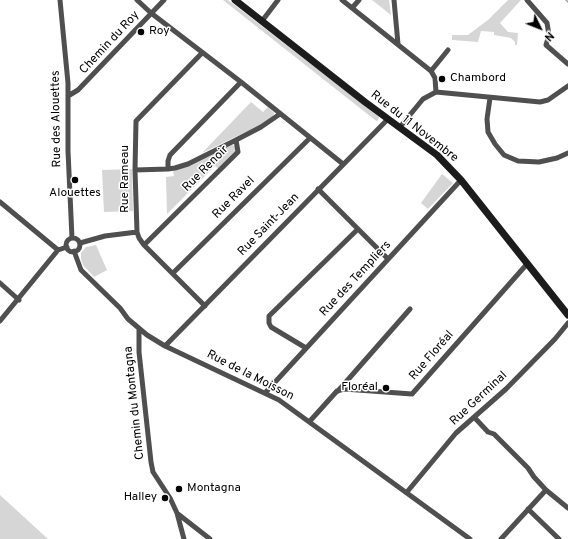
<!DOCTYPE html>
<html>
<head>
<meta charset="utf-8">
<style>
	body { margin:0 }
	#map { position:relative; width:568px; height:539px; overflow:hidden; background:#fff; font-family:Overpass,sans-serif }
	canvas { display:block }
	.north { position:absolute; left:520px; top:8px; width:40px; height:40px; -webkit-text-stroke:3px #fff; paint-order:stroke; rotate:133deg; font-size:11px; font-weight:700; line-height:16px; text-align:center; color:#000 }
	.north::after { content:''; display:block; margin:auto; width:14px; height:18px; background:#000; clip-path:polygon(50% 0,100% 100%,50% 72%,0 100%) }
</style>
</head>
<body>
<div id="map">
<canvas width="568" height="539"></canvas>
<div class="north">N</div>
</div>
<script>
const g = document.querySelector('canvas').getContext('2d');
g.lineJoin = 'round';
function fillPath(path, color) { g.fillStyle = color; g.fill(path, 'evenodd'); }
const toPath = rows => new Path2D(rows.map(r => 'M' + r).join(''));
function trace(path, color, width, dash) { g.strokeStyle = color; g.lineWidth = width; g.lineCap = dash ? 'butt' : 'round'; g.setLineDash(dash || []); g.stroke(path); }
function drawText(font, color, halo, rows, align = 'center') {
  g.font = font + ' Overpass,sans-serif'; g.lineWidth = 3; g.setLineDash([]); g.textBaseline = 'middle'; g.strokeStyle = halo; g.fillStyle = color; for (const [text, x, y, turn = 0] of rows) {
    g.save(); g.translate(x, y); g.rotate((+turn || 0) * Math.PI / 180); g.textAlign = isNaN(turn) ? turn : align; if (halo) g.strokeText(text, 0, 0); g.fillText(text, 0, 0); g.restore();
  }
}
fillPath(toPath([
	[223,0,228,0,378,116,379,117,378,120,377,121,375,120],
	[372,0,389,0,391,15],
	[508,0,521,0,500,23,508,32,518,33,517,45,515,45,515,42,511,38,494,35,494,32,481,31,478,42,452,40,452,35,468,35,488,20],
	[251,102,263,112,268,107,274,113,273,116,260,125,202,153],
	[232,145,235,146,235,152,219,169,215,166,167,214,166,177,174,176,173,171,189,165],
	[132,169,133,211,104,212,102,170],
	[442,174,453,183,428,209,421,203],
	[96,245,107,270,94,277,83,265,81,259,81,253,86,247],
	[0,495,48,539,0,539]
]), '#d6d6d6');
trace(toPath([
	[566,0,568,2]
]), '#9d9d9d', 1.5);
trace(toPath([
	[60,0,68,83,68,151,72,238],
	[137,0,151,13,241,82,343,164],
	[342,0,431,71,435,78,436,92,423,99,400,127],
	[394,0,398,44],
	[527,0,547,23,549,35,546,45,568,64],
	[352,8,359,0],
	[262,21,278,0],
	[202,53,136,121,135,170,137,232,139,238,144,245,205,306],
	[431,71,448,50],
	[436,92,540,102,548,100,568,86],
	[68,96,78,90,164,0],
	[490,98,487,119,488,132,495,144,504,155,518,161,539,162,557,158,568,153],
	[168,169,168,161,170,155,241,82],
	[135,170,168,169,175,168,188,164,236,140],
	[318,189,388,259],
	[0,202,58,250,67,247],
	'66 245a7 7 0 1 1 14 0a7 7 0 1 1-14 0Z',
	[80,243,105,236,137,232],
	[144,245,238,152,236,140,261,127,280,114],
	[74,251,81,270,120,308,128,319,147,335,165,346,279,400,470,539],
	[173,273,310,138],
	[0,283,19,300],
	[0,321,58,250],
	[139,329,139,352,151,462,153,472,170,498,177,513,184,539],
	[165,346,388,119],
	[306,348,271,327,269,323,269,316,358,229],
	[338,391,410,309],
	[265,393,461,180],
	[474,417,488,432,494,434,528,468,534,477,546,490,568,508],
	[310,421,337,391,344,389,412,394,527,264],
	[407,492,456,433,506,389,555,339,568,323],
	[528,509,559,539],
	[178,514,210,539],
	[501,539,546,490]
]), '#4f4f4f', 5);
trace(toPath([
	[235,0,365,102,437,155,461,180,568,315]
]), '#1c1c1c', 7);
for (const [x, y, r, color] of [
	[141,32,4,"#000"],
	[442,79,4,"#000"],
	[75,180,4,"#000"],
	[386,388,4,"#000"],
	[179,489,4,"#000"],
	[165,498,4,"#000"]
]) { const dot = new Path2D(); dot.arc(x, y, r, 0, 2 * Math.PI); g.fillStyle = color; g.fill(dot); trace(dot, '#fff', 1.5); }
drawText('12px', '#000', '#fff', [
	["Roy",149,32],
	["Chambord",450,79],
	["Alouettes",75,194,"center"],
	["Floréal",378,388,"right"],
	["Montagna",187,489],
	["Halley",157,498,"right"]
], 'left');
drawText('12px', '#000', '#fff', [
	["Chemin du Roy",110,43,-47],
	["Rue des Alouettes",57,119,-91],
	["Rue du 11 Novembre",414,127,38],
	["Rue Renoir",206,169,-45],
	["Rue Rameau",126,179,-90],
	["Rue Ravel",234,198,-45],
	["Rue Saint-Jean",269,225,-46],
	["Rue des Templiers",356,279,-47],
	["Rue Floréal",432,356,-49],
	["Rue de la Moisson",250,376,27],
	["Rue Germinal",479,399,-43],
	["Chemin du Montagna",135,403,-96]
]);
</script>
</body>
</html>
